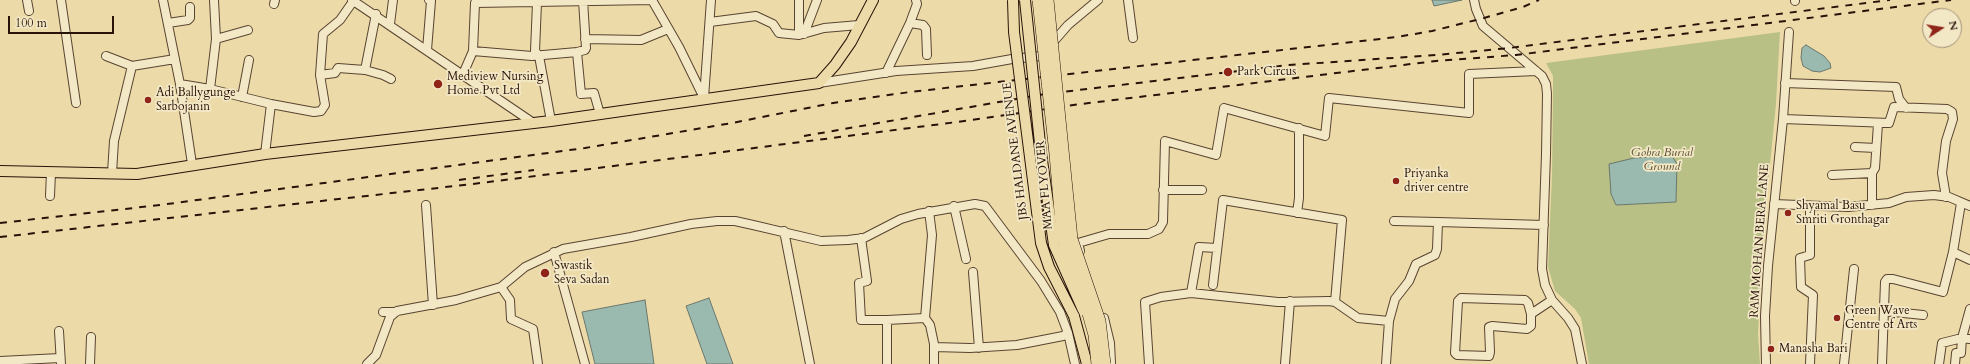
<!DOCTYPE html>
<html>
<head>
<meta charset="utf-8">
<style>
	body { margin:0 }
	#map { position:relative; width:1970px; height:364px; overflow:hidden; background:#ecdba8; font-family:Cardo,serif }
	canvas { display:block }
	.north { position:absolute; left:1922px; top:8px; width:40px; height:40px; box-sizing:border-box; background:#f3e8c6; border:1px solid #a2927a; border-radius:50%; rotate:78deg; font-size:11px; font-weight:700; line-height:16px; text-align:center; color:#281209 }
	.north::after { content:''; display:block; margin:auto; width:14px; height:18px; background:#8f2418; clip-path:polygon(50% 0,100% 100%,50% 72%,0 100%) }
	.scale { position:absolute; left:8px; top:16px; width:106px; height:18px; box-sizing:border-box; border:2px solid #281209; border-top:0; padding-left:5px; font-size:12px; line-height:14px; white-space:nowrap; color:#281209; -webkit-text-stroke:3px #f3e8c6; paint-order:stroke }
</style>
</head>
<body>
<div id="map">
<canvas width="1970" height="364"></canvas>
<div class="north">N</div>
<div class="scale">100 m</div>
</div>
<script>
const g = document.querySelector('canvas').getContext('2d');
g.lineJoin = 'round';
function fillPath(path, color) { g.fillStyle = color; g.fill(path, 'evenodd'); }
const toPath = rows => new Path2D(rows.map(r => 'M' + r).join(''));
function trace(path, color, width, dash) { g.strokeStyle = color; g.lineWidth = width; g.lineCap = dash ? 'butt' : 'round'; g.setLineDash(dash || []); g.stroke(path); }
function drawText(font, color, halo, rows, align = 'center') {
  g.font = font + ' Cardo,serif'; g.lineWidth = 3.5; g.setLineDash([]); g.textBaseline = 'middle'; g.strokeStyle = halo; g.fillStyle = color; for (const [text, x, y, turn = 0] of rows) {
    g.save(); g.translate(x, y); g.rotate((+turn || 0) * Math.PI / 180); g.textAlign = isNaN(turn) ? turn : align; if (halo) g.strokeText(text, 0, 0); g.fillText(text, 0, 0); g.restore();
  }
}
fillPath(toPath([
	[1780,32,1776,104,1764,224,1758,334,1760,364,1589,364,1581,318,1575,309,1555,291,1548,267,1552,175,1553,90,1553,76,1546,63]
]), '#b9c086');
const water = toPath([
	[1432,0,1462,0,1434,6,1432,0],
	[1806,45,1824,56,1830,63,1831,68,1820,72,1812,71,1803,66,1801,58,1802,48,1806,45],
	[1672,156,1677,164,1676,202,1616,205,1611,194,1609,164,1634,158,1672,156],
	[709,298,733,364,707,364,686,306,709,298],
	[645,300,654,364,595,364,582,312,645,300]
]);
fillPath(water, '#9abaaf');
trace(water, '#6c776d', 1);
const minor = toPath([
	[27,0,29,11],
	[61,0,76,103],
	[163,0,180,84,192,164],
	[214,0,216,39],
	[352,0,532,122],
	[652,0,679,47,704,98],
	[1128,0,1133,38],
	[1474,0,1476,9,1483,26,1542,76,1546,84,1547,94,1546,154,1542,269,1545,285,1552,300,1568,318,1575,329,1582,364],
	[1795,1,1795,0],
	[537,3,535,51,539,56,551,121],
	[274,4,275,0],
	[376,14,365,70,383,75,391,79],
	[710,22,756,16,773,24,779,33,799,35,824,28,859,25],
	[168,23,188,20,190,18,190,7],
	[910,23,923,25,926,29,927,55],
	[390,24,393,0],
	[804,34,817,0],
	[799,35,799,0],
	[585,39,641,40,668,29],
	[427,50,431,1,429,0],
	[473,51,532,56,577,52,581,94,594,93,600,114],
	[577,52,585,50,586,48,583,0],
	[106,56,132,66],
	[886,73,910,23,917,4,916,0],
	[463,74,473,51,475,3,652,0],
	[320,75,335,73,338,68,365,70],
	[819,83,896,71,973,66,1012,59,1041,56,1068,25,1098,0],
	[1785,83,1896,87,1899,99,1906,108],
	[180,84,210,89,271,104,314,112,321,111,325,105,320,75,323,34,340,20,354,0],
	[210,89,216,39,248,30],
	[242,97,249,60],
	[704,98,711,0],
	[1783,119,1889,123,1894,107,1947,109,1952,112,1953,119,1946,141,1942,173,1946,197],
	[1855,147,1876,148],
	[265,154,271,104],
	[112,173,114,141,132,66,175,59],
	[1872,173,1872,205],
	[1832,175,1872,173,1875,168,1878,124],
	[1163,190,1202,190],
	[50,196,51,172],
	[1961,203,1953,252,1970,260],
	[1774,204,1848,207,1889,203,1906,197,1934,195,1949,197,1970,206],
	[426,205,433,305],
	[954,206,966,259],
	[1810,206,1810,255,1800,258,1801,287,1813,295,1810,364],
	[1297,213,1299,198,1299,128],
	[1394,221,1438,222],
	[784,231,810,364],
	[861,238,867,281,859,283,861,320,887,320],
	[1080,251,1078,243,1109,234,1148,234,1159,229,1163,222,1165,141,1216,155,1224,108,1325,136,1329,98,1469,113,1469,74,1536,71],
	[554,252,585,364],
	[973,272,979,348],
	[1213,285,1223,200,1342,220,1335,302],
	[501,287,510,300,511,319,533,329,538,364],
	[1191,293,1199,247,1217,248],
	[1884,311,1923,315],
	[383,312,396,312],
	[1531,314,1531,326,1527,329,1492,326,1489,327,1490,352,1489,356,1457,355,1455,353,1458,301,1461,298,1525,300,1528,303,1531,314,1552,300],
	[925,318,932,235,929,211],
	[1104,318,1110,343,1111,363],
	[59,331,61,364],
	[934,347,970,348,1017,345,1063,336,1068,333],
	[0,361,60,358],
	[90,364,91,337],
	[367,364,376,355,390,317,397,311,456,300,501,287,525,267,563,249,631,237,691,224,717,221,735,221,753,225,821,241,848,240,864,238,901,219,918,214,975,204,985,206,1041,281,1060,312,1068,333,1075,364],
	[887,364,887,320,925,318,930,325,934,344,934,364],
	[1149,364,1145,302,1161,297,1191,293,1278,302,1329,301,1335,302,1358,318,1389,321],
	[1285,364,1290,301],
	[1386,364,1389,321,1395,299,1409,281,1416,264,1435,255,1437,249,1438,222,1544,225],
	[1766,364,1765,316,1768,266,1783,119,1789,32],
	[1844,364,1854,269],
	[1882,364,1885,282,1887,279,1893,279,1943,292,1953,252],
	[1939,364,1942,343,1962,338,1970,309],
	[1955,364,1956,353,1961,353,1962,338,1970,339]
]);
const major = toPath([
	[0,171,137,174,265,154,551,121,819,83,835,65,851,42,873,0],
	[1074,316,1087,364]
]);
trace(minor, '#594431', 10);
trace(major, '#281209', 12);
trace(minor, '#f3e8c6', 8);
trace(major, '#ecdba8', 10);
trace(toPath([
	[804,136,1045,94,1289,65,1436,55,1509,48,1890,0],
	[459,180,534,170],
	[0,223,160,205,585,148,732,123,833,103,910,92,1397,37,1432,31,1484,18,1523,7,1539,0],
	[0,237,473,184,957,122,1081,104,1436,61,1516,55,1951,0]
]), '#281209', 2, [7, 7]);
const majorBridge = toPath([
	[1013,0,1014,32,1041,243,1049,267,1074,316],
	[1025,0,1041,153,1054,245,1083,310]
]);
const highwayBridge = toPath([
	[1038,0,1055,154,1062,236,1072,270,1085,303,1094,335,1097,364],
	[1048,0,1072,239,1100,321,1105,364]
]);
trace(majorBridge, '#281209', 12, []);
trace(highwayBridge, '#281209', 12, []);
trace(majorBridge, '#ecdba8', 10);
trace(highwayBridge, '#ecdba8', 11);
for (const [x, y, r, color] of [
	[1228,72,5,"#8f2418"],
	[438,84,5,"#8f2418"],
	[148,100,4,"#8f2418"],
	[1396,181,4,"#8f2418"],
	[1788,213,4,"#8f2418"],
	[545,273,5,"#8f2418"],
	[1837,318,4,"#8f2418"],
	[1771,349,4,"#8f2418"]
]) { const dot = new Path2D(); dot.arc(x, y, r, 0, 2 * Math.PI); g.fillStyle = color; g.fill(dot); trace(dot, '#f3e8c6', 1.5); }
drawText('12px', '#281209', '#f3e8c6', [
	["Park Circus",1237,72],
	["Mediview Nursing",447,77],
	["Home Pvt Ltd",447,91],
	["Adi Ballygunge",156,93],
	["Sarbojanin",156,107],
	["Priyanka",1404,174],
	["driver centre",1404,188],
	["Shyamal Basu",1796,206],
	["Smriti Gronthagar",1796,220],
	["Swastik",554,266],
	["Seva Sadan",554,280],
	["Green Wave",1845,311],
	["Centre of Arts",1845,325],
	["Manasha Bari",1779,349]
], 'left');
drawText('12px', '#281209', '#f3e8c6', [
	["JBS HALDANE AVENUE",1016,151,-97],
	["MAA FLYOVER",1045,185,-95],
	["RAM MOHAN BERA LANE",1760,241,-86]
]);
drawText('italic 12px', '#5b4f35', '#f3e8c6', [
	["Gobra Burial",1662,153],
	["Ground",1662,167]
]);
</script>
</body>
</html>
